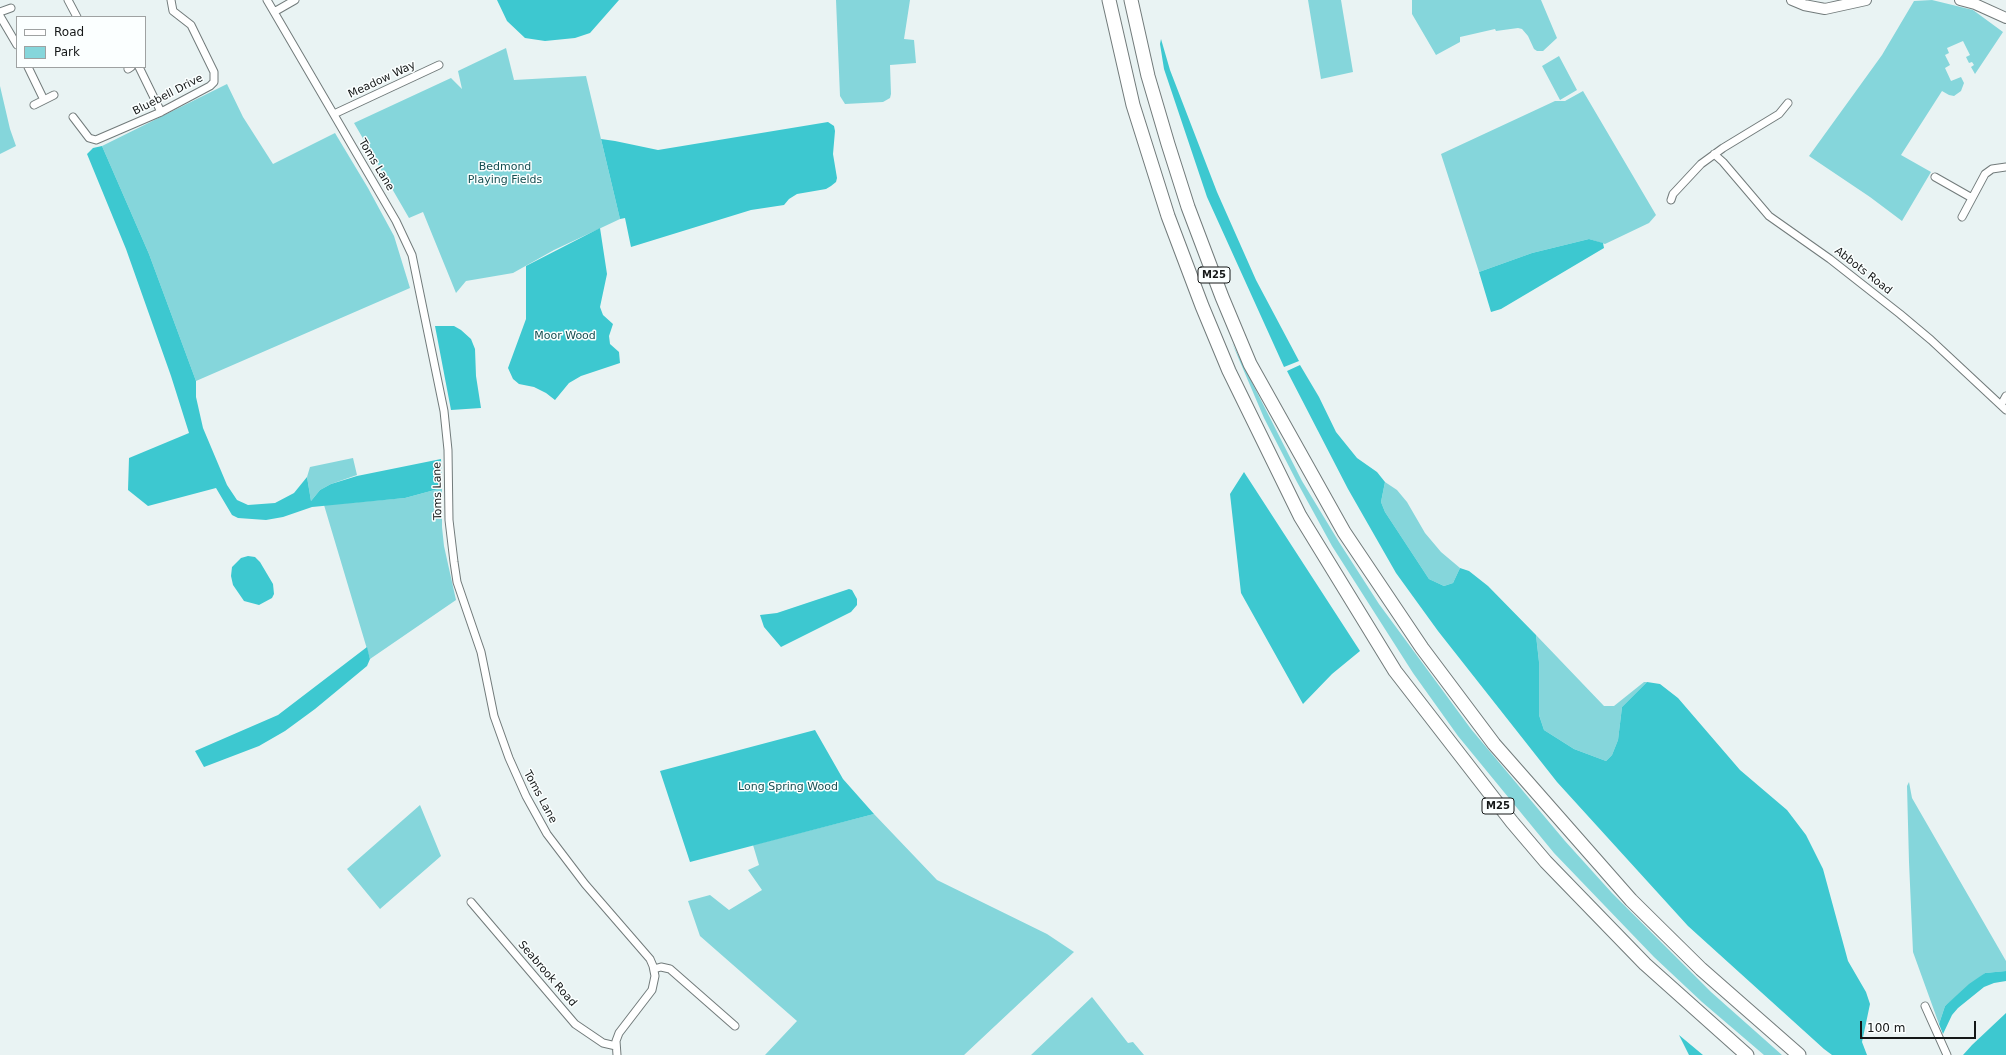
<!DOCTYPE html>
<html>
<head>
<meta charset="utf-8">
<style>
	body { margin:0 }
	#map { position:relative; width:2006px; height:1055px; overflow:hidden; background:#e9f3f3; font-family:"DejaVu Sans",sans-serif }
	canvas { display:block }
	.legend { position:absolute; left:16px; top:16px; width:130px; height:52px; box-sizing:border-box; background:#fbffff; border:1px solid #9fa2a2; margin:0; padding:5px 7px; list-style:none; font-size:12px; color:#141717 }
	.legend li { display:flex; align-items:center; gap:8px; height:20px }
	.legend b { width:20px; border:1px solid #9fa2a2 }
	.scale { position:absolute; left:1860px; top:1021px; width:116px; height:18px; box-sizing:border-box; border:2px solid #141717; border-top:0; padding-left:5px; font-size:12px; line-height:14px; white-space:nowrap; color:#141717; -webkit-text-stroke:3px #fbffff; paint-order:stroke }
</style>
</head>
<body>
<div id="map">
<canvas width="2006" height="1055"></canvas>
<ul class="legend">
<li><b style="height:5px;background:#fff"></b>Road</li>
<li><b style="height:11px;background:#85d6db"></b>Park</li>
</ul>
<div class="scale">100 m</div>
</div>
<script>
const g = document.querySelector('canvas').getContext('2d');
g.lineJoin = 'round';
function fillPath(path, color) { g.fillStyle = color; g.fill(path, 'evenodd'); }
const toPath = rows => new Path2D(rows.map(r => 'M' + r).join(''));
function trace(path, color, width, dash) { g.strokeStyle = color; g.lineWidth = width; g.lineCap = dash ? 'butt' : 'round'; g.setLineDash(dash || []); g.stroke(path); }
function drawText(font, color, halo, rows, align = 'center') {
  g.font = font + ' "DejaVu Sans",sans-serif'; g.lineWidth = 3; g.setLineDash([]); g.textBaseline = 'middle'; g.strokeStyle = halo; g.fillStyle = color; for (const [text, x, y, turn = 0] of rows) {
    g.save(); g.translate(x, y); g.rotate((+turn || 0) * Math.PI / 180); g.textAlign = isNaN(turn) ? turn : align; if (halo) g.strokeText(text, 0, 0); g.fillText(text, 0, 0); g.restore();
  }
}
fillPath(toPath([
	[836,0,910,0,904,39,914,40,916,63,890,65,891,94,890,98,883,102,845,104,840,96],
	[1308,0,1341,0,1353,72,1321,79],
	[1412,0,1541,0,1557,38,1543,51,1537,51,1534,49,1528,36,1522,29,1518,28,1496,31,1495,29,1460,37,1460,42,1436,55,1412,14],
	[1932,0,1973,10,2003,32,1975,74,1971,67,1974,65,1972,62,1969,63,1966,57,1970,55,1963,41,1947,48,1949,53,1945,55,1950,65,1945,68,1951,81,1961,77,1964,83,1961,91,1954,96,1949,95,1942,91,1901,155,1931,172,1902,221,1870,197,1809,156,1882,55,1914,1],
	[506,48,514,80,586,76,620,219,554,250,513,273,466,281,456,293,423,212,409,218,354,123,451,78,462,89,458,71],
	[1559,56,1577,90,1560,100,1542,66],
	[227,84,243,117,273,164,335,133,368,188,394,236,410,288,196,381,149,254,102,146],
	[0,86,10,129,16,146,0,154],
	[1583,91,1656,215,1649,223,1605,244,1589,239,1532,253,1479,272,1441,154,1555,101,1565,101],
	[1232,343,1302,481,1339,542,1379,604,1471,729,1565,841,1612,893,1711,992,1782,1055,1764,1055,1702,1002,1654,957,1554,853,1458,736,1413,673,1332,546,1297,482,1264,418],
	[353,458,357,475,331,484,320,490,311,501,307,477,310,467],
	[1385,482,1397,490,1407,502,1425,533,1441,552,1460,568,1453,583,1444,586,1429,579,1404,541,1385,512,1381,502],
	[442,488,442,527,444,546,456,600,370,659,324,505,405,498],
	[1536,635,1604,706,1614,706,1644,682,1647,682,1622,707,1618,740,1612,755,1606,761,1574,749,1544,730,1539,715,1539,662],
	[1909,782,1912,798,2006,961,2006,971,1985,973,1945,1006,1939,1024,1913,952,1909,862,1907,786],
	[420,805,441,856,380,909,347,869],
	[874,814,937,880,1047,934,1074,952,964,1055,765,1055,797,1021,700,936,688,901,710,895,729,910,762,890,748,870,759,865,753,845],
	[1092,997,1128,1043,1133,1042,1144,1055,1031,1055]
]), '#85d6db');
fillPath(toPath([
	[497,0,619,0,590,33,575,38,545,41,525,38,507,21],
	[1161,39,1170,70,1217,192,1256,280,1299,361,1284,367,1207,197,1164,69,1160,44],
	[828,122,834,126,835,131,833,154,837,178,836,182,831,186,826,189,797,194,789,199,784,205,751,210,631,247,625,218,620,219,601,139,615,141,658,150],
	[102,146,149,254,196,381,196,397,203,428,227,485,237,500,248,505,275,503,294,493,307,477,311,501,320,490,331,484,357,476,441,459,442,488,405,498,312,507,283,517,266,520,238,518,232,515,216,488,148,506,128,490,129,458,189,433,171,376,126,249,87,154,93,148],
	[600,228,607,274,600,307,603,315,613,324,609,336,610,344,619,352,620,363,581,376,569,383,555,400,546,393,534,387,519,384,513,379,508,368,526,319,526,266],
	[1589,239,1603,243,1604,248,1501,309,1491,312,1479,272,1532,253],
	[435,326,454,326,461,330,471,339,475,349,476,376,481,408,451,410],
	[1300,365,1319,397,1336,432,1357,458,1377,472,1385,482,1381,502,1385,512,1429,579,1444,586,1453,583,1460,568,1469,571,1488,586,1536,635,1539,662,1539,715,1544,730,1574,749,1606,761,1612,755,1618,740,1622,707,1647,682,1660,684,1678,698,1740,770,1787,810,1806,835,1823,869,1848,961,1866,992,1870,1004,1862,1042,1867,1055,1832,1055,1824,1049,1688,926,1557,782,1438,631,1396,573,1348,489,1287,371],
	[1244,472,1360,651,1332,674,1303,704,1241,593,1230,494],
	[248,556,255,557,260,562,273,584,274,594,272,598,259,605,244,601,233,585,231,576,232,567,241,558],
	[849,589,852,590,857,599,857,605,851,612,781,647,764,627,760,615,777,613],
	[367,647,370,659,367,666,315,709,285,731,259,746,204,767,195,751,278,715],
	[815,730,843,779,874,814,690,862,660,771],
	[2006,971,2006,981,1994,983,1984,987,1958,1008,1952,1015,1943,1034,1939,1024,1945,1006,1969,984,1985,973],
	[2006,1013,2006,1055,1963,1055,1972,1045],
	[1679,1035,1703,1055,1689,1055]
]), '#3dc8d0');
const street = toPath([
	[68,0,77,17],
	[267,0,396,221,412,255,444,411,448,450,449,520,454,562,457,582,481,652,494,716,509,758,526,796,547,834,585,884,650,959,653,966,655,976,652,990,619,1033,616,1041,617,1055],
	[0,12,11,8],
	[274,12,295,0],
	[0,16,17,45],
	[28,67,44,100],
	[139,67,161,112],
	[128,69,131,67],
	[34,105,54,95],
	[334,114,439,65],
	[73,117,89,138,96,140,161,112,210,86,214,82,214,72,191,25,173,11,171,0],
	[1714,154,1723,162,1769,216,1830,259,1900,314,1931,340,2006,410],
	[1935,177,1972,198],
	[1671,200,1673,194,1701,164,1723,148,1779,114,1788,103],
	[1962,217,1985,174,1992,169,2006,167],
	[2001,405,2006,396],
	[471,902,575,1024,603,1043,616,1046],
	[654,969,661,967,670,969,735,1026],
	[1925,1006,1947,1055]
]);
const secondary = toPath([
	[1792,0,1804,5,1825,9,1866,0],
	[1960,0,1975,4,2006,18]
]);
const highway = toPath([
	[1109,0,1133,105,1168,216,1202,306,1229,371,1300,516,1395,671,1512,822,1546,862,1645,964,1747,1055],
	[1131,0,1148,76,1168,144,1188,207,1222,297,1250,364,1344,532,1422,648,1494,744,1631,900,1701,969,1799,1055]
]);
trace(street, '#727b7b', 9);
trace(secondary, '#727b7b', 12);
trace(highway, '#727b7b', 15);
trace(street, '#fff', 7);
trace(secondary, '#fff', 10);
trace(highway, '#fff', 13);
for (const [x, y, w] of [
	[1214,275,32],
	[1498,806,32]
]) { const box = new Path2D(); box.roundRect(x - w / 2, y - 8, w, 16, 3); g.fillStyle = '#fbffff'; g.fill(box); trace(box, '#141717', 1); }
drawText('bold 10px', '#141717', null, [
	["M25",1214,275],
	["M25",1498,806]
]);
drawText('11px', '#141717', '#fbffff', [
	["Meadow Way",382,80,-25],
	["Bluebell Drive",168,95,-27],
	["Toms Lane",376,165,59],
	["Abbots Road",1863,271,38],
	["Toms Lane",438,491,-91],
	["Toms Lane",540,797,62],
	["Seabrook Road",547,974,49]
]);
drawText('11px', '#154f52', '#fbffff', [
	["Bedmond",505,167],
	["Playing Fields",505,180],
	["Moor Wood",565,336],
	["Long Spring Wood",788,787]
]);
</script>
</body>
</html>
